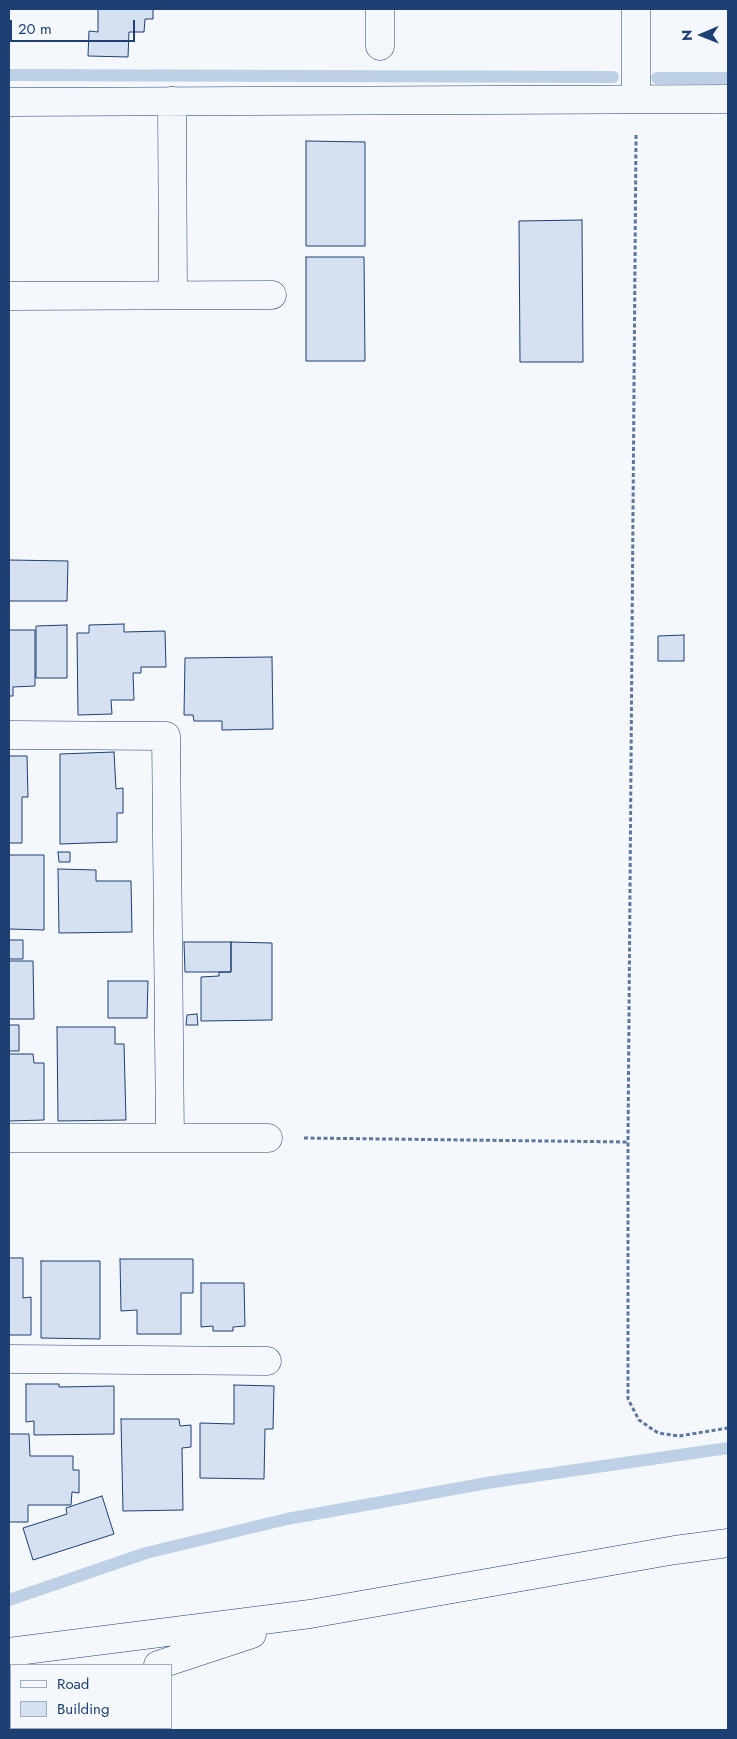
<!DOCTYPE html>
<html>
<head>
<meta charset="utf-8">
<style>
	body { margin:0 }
	#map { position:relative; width:737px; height:1739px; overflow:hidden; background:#f4f7fb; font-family:Jost,sans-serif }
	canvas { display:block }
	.frame { position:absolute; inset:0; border:10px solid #1d3f73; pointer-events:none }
	.legend { position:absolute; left:10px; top:1664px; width:162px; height:65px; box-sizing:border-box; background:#f4f7fb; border:1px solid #9eadc5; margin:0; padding:6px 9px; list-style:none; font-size:15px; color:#1d3f73 }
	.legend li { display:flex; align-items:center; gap:10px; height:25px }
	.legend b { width:25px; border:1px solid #9eadc5 }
	.north { position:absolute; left:677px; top:10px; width:50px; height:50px; -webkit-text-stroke:4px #f4f7fb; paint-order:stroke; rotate:269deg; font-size:14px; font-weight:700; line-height:20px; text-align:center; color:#1d3f73 }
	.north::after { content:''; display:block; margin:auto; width:18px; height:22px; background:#1d3f73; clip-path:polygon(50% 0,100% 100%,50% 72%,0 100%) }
	.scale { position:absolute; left:10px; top:20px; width:125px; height:22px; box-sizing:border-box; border:2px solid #1d3f73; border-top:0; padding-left:6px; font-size:15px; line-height:18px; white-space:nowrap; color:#1d3f73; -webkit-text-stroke:4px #f4f7fb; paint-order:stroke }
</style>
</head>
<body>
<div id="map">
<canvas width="737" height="1739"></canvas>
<div class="frame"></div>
<ul class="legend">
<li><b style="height:6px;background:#f4f7fb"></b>Road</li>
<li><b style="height:14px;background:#d5e0f0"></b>Building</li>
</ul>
<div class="north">N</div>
<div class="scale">20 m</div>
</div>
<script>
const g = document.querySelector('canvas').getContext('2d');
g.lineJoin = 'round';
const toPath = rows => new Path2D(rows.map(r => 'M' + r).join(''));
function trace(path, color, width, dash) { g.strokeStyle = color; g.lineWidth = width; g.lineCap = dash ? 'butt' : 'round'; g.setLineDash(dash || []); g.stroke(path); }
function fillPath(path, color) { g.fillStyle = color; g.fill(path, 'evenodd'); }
trace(toPath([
	[9,75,613,77],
	[657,78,728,78],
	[9,1600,146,1553,287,1519,493,1482,728,1448]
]), '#bed0e5', 12);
const building = toPath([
	[98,9,153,9,153,19,145,19,144,32,129,32,128,57,88,56,89,31,98,32,98,9],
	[306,141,365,142,365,246,306,246,306,141],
	[582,220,583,362,520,362,519,221,582,220],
	[306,257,364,257,365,361,306,361,306,257],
	[9,560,68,561,67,601,9,601,9,560],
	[124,624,124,632,165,631,166,667,141,667,141,673,133,673,134,700,111,700,112,714,78,715,77,633,89,633,89,625,124,624],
	[67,625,67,678,36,678,36,626,67,625],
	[9,630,35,630,35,686,13,687,13,696,9,696,9,630],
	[684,635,684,661,658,661,658,636,684,635],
	[272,657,273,729,222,730,222,721,194,721,193,715,184,715,185,658,272,657],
	[114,752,116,789,123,788,123,813,117,813,117,842,60,844,60,754,114,752],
	[9,756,27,756,28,797,22,797,22,843,9,843,9,756],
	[58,852,70,852,70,862,59,862,58,852],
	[9,855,44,855,44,930,9,929,9,855],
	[58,869,96,870,96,881,131,881,132,932,59,933,58,869],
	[9,940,23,940,23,959,9,959,9,940],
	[184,942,231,942,231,972,185,972,184,942],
	[231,942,272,943,272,1020,201,1021,201,977,219,976,219,972,231,972,231,942],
	[9,961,33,961,34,1019,9,1019,9,961],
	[108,981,148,981,147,1018,108,1018,108,981],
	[197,1014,198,1025,186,1025,187,1015,197,1014],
	[9,1025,19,1025,19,1051,9,1051,9,1025],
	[57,1027,115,1027,115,1044,124,1044,126,1120,58,1121,57,1027],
	[9,1054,33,1054,34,1063,44,1063,44,1120,9,1121,9,1054],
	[9,1258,23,1258,23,1298,31,1297,31,1335,9,1335,9,1258],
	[120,1259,193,1259,193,1293,181,1293,181,1334,137,1334,137,1310,121,1311,120,1259],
	[41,1261,100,1261,100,1339,41,1338,41,1261],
	[201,1283,244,1283,245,1326,233,1327,233,1331,213,1331,213,1326,201,1327,201,1283],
	[26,1384,59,1384,59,1387,114,1386,114,1434,34,1435,34,1421,26,1422,26,1384],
	[234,1385,274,1386,273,1429,265,1429,264,1479,200,1478,200,1423,234,1424,234,1385],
	[121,1419,179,1419,180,1426,191,1425,191,1447,182,1448,183,1510,123,1511,121,1419],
	[9,1434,29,1434,30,1456,73,1456,73,1470,79,1470,79,1493,72,1492,71,1505,28,1505,28,1522,9,1522,9,1434],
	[102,1496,114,1534,33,1560,23,1528,67,1514,66,1508,102,1496]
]);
fillPath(building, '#d5e0f0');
trace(building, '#1d3f73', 1);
const street = toPath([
	[636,9,636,99],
	[380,46,380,9],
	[172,101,173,295],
	[9,102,728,99],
	[9,296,272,295],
	[9,735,166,736,170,1138],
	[9,1138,268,1138],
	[9,1359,267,1361],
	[9,1652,310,1614,675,1550,728,1543],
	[158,1665,252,1634],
	[9,1720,11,1719]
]);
trace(street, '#1d3f73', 29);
trace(toPath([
	[636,135,628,1142,628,1399,639,1420,658,1433,679,1436,728,1428],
	[304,1138,628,1142]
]), '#5e769c', 3, [4, 2.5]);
trace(street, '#f4f7fb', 28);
</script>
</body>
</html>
